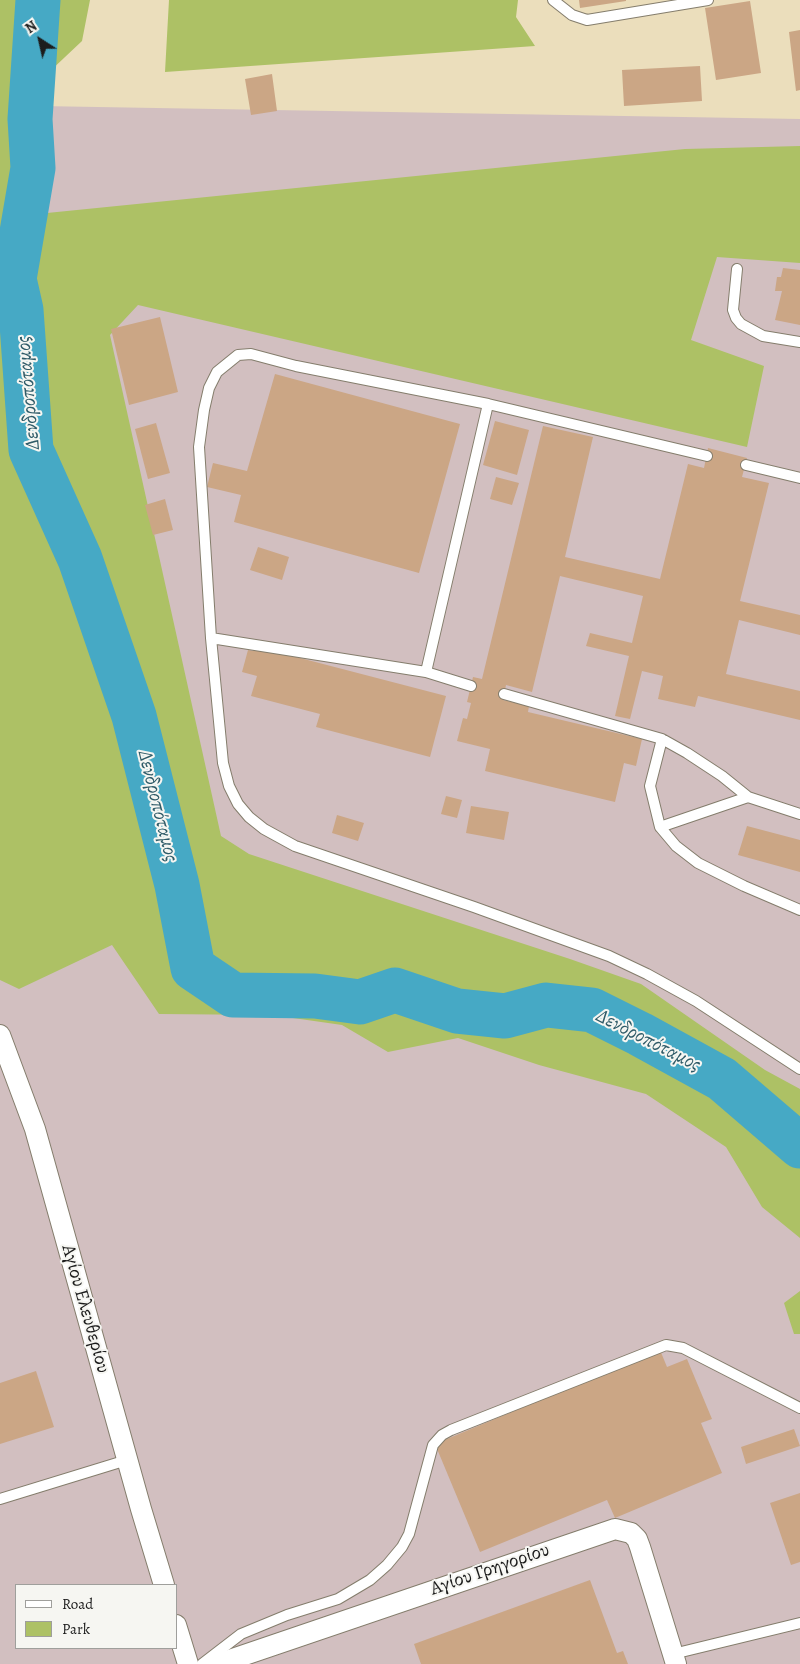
<!DOCTYPE html>
<html>
<head>
<meta charset="utf-8">
<style>
	body { margin:0 }
	#map { position:relative; width:800px; height:1664px; overflow:hidden; background:#ebdebc; font-family:Alegreya,serif }
	canvas { display:block }
	.legend { position:absolute; left:15px; top:1584px; width:162px; height:65px; box-sizing:border-box; background:#f6f6f2; border:1px solid #9f9f9c; margin:0; padding:6px 9px; list-style:none; font-size:15px; color:#1c1c1c }
	.legend li { display:flex; align-items:center; gap:10px; height:25px }
	.legend b { width:25px; border:1px solid #9f9f9c }
	.north { position:absolute; left:15px; top:15px; width:50px; height:50px; -webkit-text-stroke:4px #f6f6f2; paint-order:stroke; rotate:325deg; font-size:14px; font-weight:700; line-height:20px; text-align:center; color:#1c1c1c }
	.north::after { content:''; display:block; margin:auto; width:18px; height:22px; background:#1c1c1c; clip-path:polygon(50% 0,100% 100%,50% 72%,0 100%) }
</style>
</head>
<body>
<div id="map">
<canvas width="800" height="1664"></canvas>
<ul class="legend">
<li><b style="height:6px;background:#fff"></b>Road</li>
<li><b style="height:14px;background:#adc165"></b>Park</li>
</ul>
<div class="north">N</div>
</div>
<script>
const g = document.querySelector('canvas').getContext('2d');
g.lineJoin = 'round';
function fillPath(path, color) { g.fillStyle = color; g.fill(path, 'evenodd'); }
const toPath = rows => new Path2D(rows.map(r => 'M' + r).join(''));
function trace(path, color, width, dash) { g.strokeStyle = color; g.lineWidth = width; g.lineCap = dash ? 'butt' : 'round'; g.setLineDash(dash || []); g.stroke(path); }
function drawText(font, color, halo, rows, align = 'center') {
  g.font = font + ' Alegreya,serif'; g.lineWidth = 4; g.setLineDash([]); g.textBaseline = 'middle'; g.strokeStyle = halo; g.fillStyle = color; for (const [text, x, y, turn = 0] of rows) {
    g.save(); g.translate(x, y); g.rotate((+turn || 0) * Math.PI / 180); g.textAlign = isNaN(turn) ? turn : align; if (halo) g.strokeText(text, 0, 0); g.fillText(text, 0, 0); g.restore();
  }
}
fillPath(toPath([
	[39,106,800,119,800,1664,0,1664,0,119],
	[16,1585,176,1585,176,1648,16,1648]
]), '#d2bfc0');
fillPath(toPath([
	[0,0,90,0,82,41,47,74,47,213,685,149,800,146,800,263,717,257,691,340,764,366,747,447,138,305,110,335,221,836,249,854,570,959,641,984,765,1070,800,1089,800,1238,762,1207,726,1147,646,1094,539,1065,458,1038,388,1052,342,1025,272,1015,159,1014,112,945,19,989,0,980],
	[169,0,518,0,516,17,535,46,165,72],
	[800,1291,800,1334,794,1334,784,1303]
]), '#adc165');
trace(toPath([
	[38,0,30,119,33,168,14,279,21,310,31,450,80,559,134,716,177,885,193,968,233,995,315,996,360,1002,395,990,457,1011,505,1016,546,1005,592,1010,640,1034,722,1079,800,1146]
]), '#46a9c5', 45);
fillPath(toPath([
	[579,0,626,0,626,1,580,8],
	[750,1,761,73,716,80,705,8],
	[800,30,800,90,796,91,789,32],
	[700,66,702,101,624,106,622,70],
	[272,74,277,111,251,115,245,79],
	[783,268,800,270,800,325,775,320,782,291,775,291,777,277,781,277],
	[160,317,178,392,129,405,111,329],
	[275,374,460,424,419,573,234,522,241,495,207,487,213,463,247,471],
	[495,421,529,430,517,475,483,465],
	[156,423,170,473,148,479,135,429],
	[543,426,593,437,565,557,660,579,688,464,704,468,708,448,747,458,742,477,769,483,740,601,800,615,800,635,739,620,726,674,800,691,800,720,698,696,695,707,658,699,663,676,642,671,630,719,615,716,629,656,586,646,590,633,632,643,643,596,560,576,532,692,506,685,503,700,529,706,528,712,642,739,636,766,624,763,615,802,485,771,490,749,457,741,463,718,467,719,471,703,467,702,473,677,482,679],
	[496,477,519,483,512,505,490,499],
	[165,499,173,530,153,535,145,505],
	[258,547,289,557,282,580,250,570],
	[254,646,446,696,430,757,316,727,320,714,251,696,257,676,242,672,248,650,253,651],
	[446,796,462,800,457,818,441,814],
	[471,806,509,812,504,840,466,833],
	[337,815,364,823,358,841,332,833],
	[747,826,800,840,800,872,738,855],
	[660,1350,667,1367,687,1359,712,1419,701,1423,722,1473,615,1518,607,1500,480,1552,435,1444],
	[36,1371,54,1427,0,1444,0,1383],
	[794,1429,800,1446,746,1464,741,1447],
	[800,1493,800,1562,791,1565,770,1503],
	[590,1580,617,1653,623,1651,628,1664,421,1664,414,1644]
]), '#cba685');
const service = toPath([
	[553,0,572,15,587,20,708,0],
	[737,269,733,310,736,318,741,324,763,336,800,342],
	[488,404,296,366,251,354,238,355,217,372,209,388,204,410,199,447,211,638,223,763,229,786,238,804,249,817,264,829,295,846,474,907,609,956,647,974,696,1001,800,1069],
	[746,465,800,478],
	[211,638,426,672,471,686],
	[426,672,488,404,707,456],
	[504,694,662,739,687,753,722,776,748,797,800,814],
	[662,739,650,786,660,827,748,797],
	[660,827,676,846,698,863,744,886,800,910],
	[0,1499,127,1460],
	[673,1654,800,1623],
	[202,1664,241,1634,287,1615,338,1599,370,1580,387,1565,402,1547,409,1534,433,1445,442,1435,451,1430,666,1345,683,1348,800,1408]
]);
const minor = toPath([
	[0,1035,35,1129,141,1509,164,1585],
	[176,1625,188,1664],
	[218,1664,615,1529,631,1533,637,1539,640,1547,676,1664]
]);
trace(service, '#847d6c', 12);
trace(minor, '#847d6c', 22);
trace(service, '#fff', 10);
trace(minor, '#fff', 20);
drawText('19px', '#1c1c1c', '#f6f6f2', [
	["Αγίου Ελευθερίου",85,1309,74],
	["Αγίου Γρηγορίου",490,1570,-19]
]);
drawText('italic 20px', '#2f5b68', '#f6f6f2', [
	["Δενδροπόταμος",29,393,-95],
	["Δενδροπόταμος",157,806,76],
	["Δενδροπόταμος",648,1041,27]
]);
</script>
</body>
</html>
